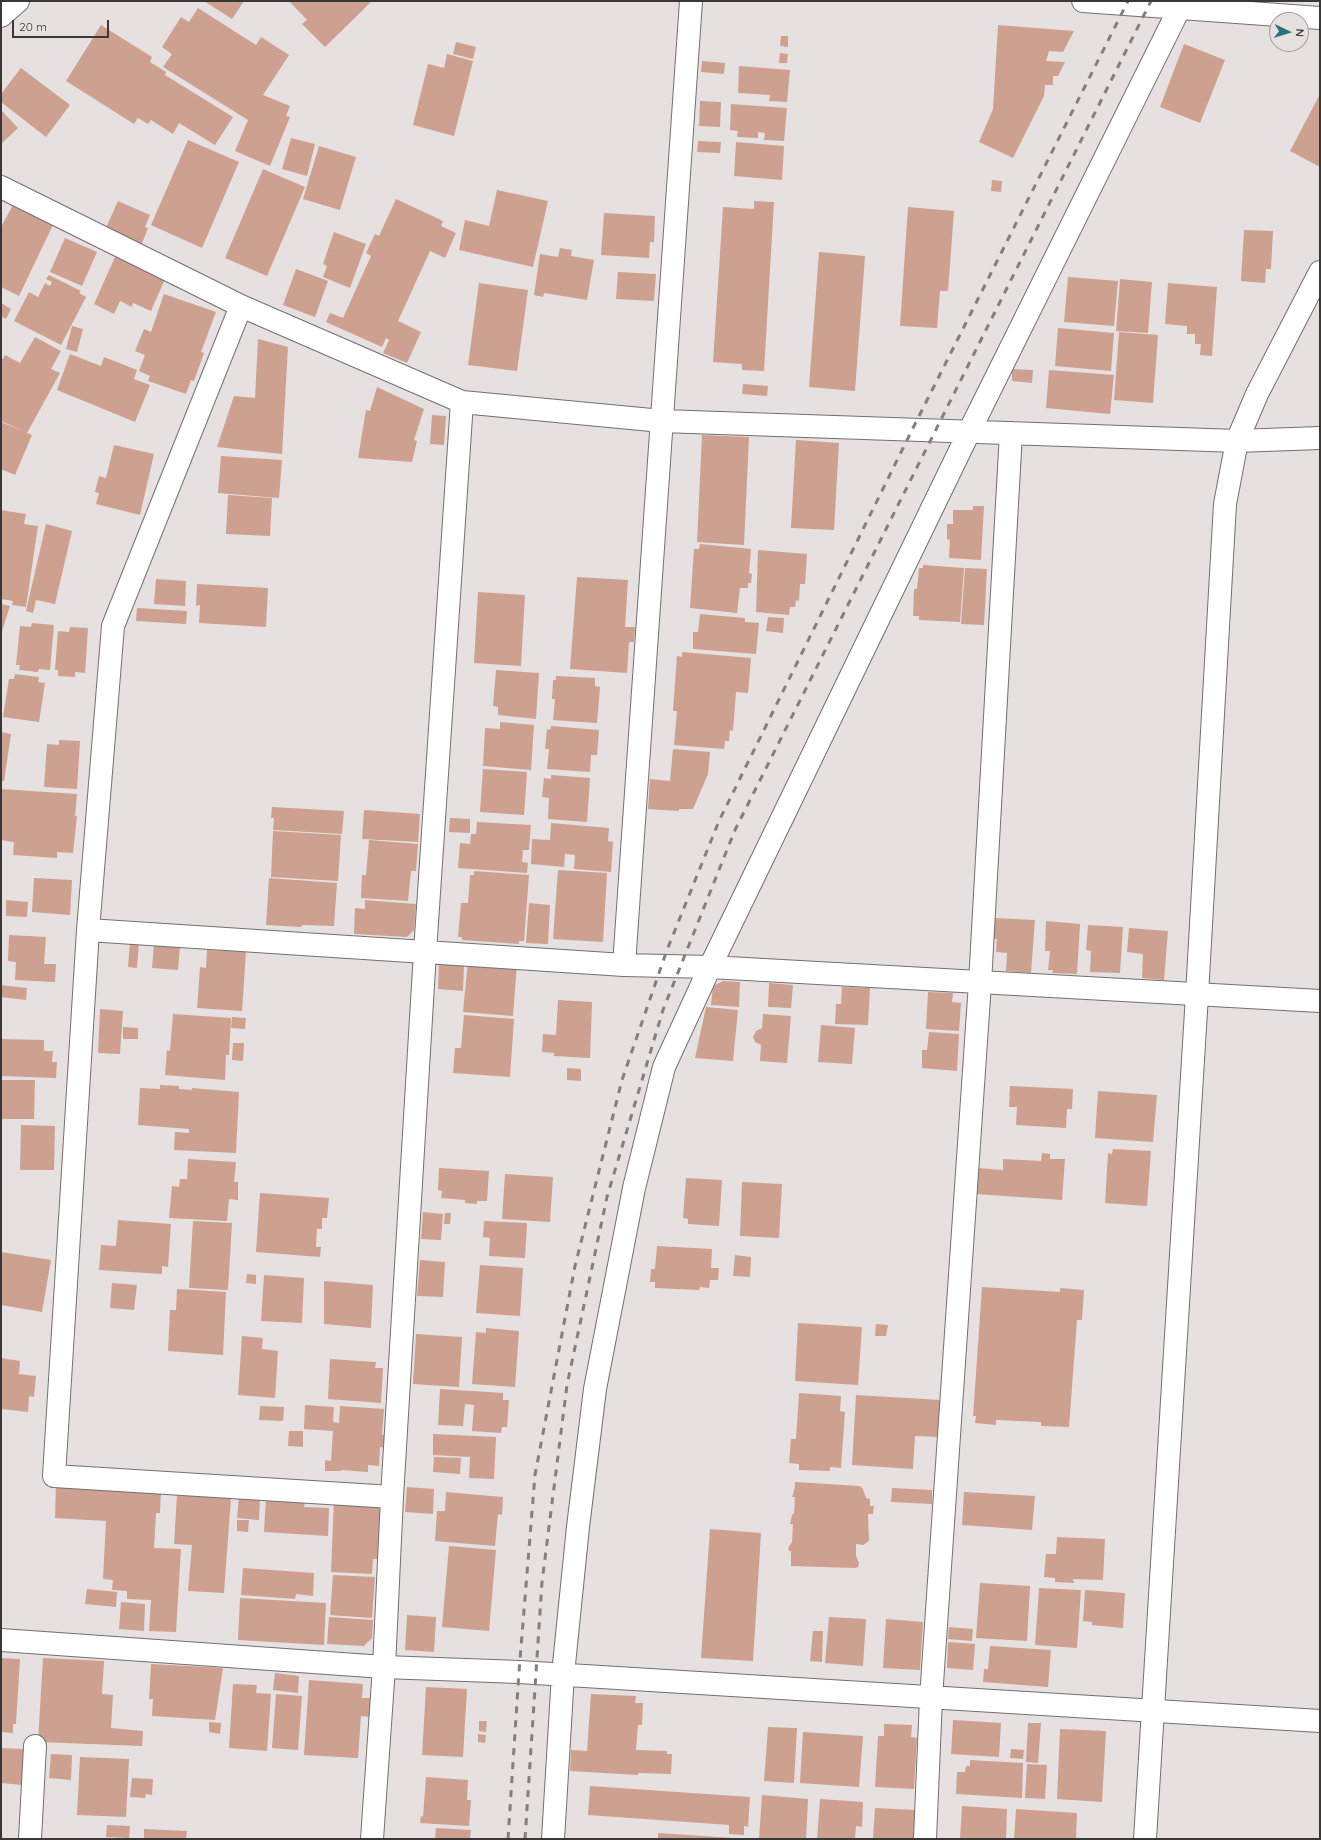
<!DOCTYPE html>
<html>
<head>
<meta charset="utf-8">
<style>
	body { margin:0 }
	#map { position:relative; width:1321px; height:1840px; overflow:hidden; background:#e6e1e0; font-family:Quicksand,sans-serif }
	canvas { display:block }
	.frame { position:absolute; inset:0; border:2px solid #3a3837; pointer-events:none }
	.north { position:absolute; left:1269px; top:12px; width:40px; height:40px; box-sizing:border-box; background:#e6e1e0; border:1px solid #a19d9c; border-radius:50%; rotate:94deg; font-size:11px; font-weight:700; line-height:16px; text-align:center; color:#3a3837 }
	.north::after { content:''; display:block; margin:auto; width:14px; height:18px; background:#297279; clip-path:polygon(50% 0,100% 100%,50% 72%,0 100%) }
	.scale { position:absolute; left:12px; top:20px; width:97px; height:18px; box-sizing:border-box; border:2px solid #3a3837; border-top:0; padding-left:5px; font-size:12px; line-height:14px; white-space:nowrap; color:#3a3837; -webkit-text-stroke:3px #e6e1e0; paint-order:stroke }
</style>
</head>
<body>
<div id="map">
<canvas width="1321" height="1840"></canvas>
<div class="frame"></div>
<div class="north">N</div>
<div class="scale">20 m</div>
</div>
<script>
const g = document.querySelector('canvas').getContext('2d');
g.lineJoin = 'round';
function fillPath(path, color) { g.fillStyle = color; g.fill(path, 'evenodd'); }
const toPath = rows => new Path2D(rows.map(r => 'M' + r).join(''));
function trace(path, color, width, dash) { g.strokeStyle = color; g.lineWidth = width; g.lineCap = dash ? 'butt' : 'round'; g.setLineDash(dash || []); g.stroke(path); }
fillPath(toPath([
	[204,1,244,1,232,19],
	[289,1,372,1,325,47,302,24,307,20],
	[198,8,256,45,261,37,289,55,263,95,290,106,286,116,290,117,270,166,235,151,248,120,163,67,172,54,162,47,181,17,189,22],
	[101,25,152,57,150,62,166,72,165,75,233,117,215,145,179,123,173,134,151,120,148,124,138,118,134,124,66,81],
	[998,25,1074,31,1063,52,1049,51,1046,61,1065,62,1058,76,1053,76,1053,85,1045,85,1044,96,1013,158,979,142,993,109],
	[781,36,788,36,788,47,780,46],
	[456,42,476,47,473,59,453,54],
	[1184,44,1225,60,1200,123,1160,107],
	[780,53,788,54,787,63,779,63],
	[447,54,473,61,454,136,413,125,428,64,444,68],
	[702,61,725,63,724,74,701,72],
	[739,66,790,70,787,102,769,101,770,95,738,93],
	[21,68,70,105,46,137,1,102,1,94],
	[1320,94,1320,167,1290,151],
	[700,101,721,102,720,127,699,126],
	[731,104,787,108,784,141,764,140,765,133,758,132,758,138,737,137,738,131,730,130],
	[1,110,18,128,1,144],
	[291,138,315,144,307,176,282,169],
	[188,140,239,162,202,248,151,225],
	[698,141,721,142,720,153,697,152],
	[736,142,784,146,782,180,734,176],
	[319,146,356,157,340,210,303,199],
	[263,169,305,187,267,276,225,258],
	[992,180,1002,181,1001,192,991,191],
	[497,190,548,201,533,267,459,250,465,220,489,226],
	[396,199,443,221,441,226,456,233,445,258,430,251,398,321,421,332,407,363,383,353,389,340,386,338,382,347,326,322,330,313,343,318,371,256,366,253,375,234,379,236],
	[118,201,150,215,145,227,148,228,141,246,105,230],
	[754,201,774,202,764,371,742,370,742,364,713,362,723,207,754,209],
	[14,203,53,225,19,296,1,287,1,227],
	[908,207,954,211,948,291,940,291,937,328,900,326],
	[604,213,655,216,654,242,650,242,649,258,601,255],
	[1244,230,1273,231,1271,269,1266,269,1265,283,1241,281],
	[334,232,366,244,350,288,323,277,327,266,323,264],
	[65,238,97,252,82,286,50,272],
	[560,248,572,250,571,256,594,260,587,300,544,293,543,297,534,295,540,254,558,257],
	[819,252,865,256,855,391,809,387],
	[115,257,165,279,151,311,133,303,132,307,120,301,114,314,94,304],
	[296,269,328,281,315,317,283,305],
	[618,272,656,274,654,301,616,299],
	[49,275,81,291,79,293,86,297,61,345,14,321,29,292,38,297,45,283,50,286,52,282,46,279],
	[1068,277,1118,281,1114,326,1064,322],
	[1120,279,1152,282,1148,333,1116,331],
	[479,283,528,290,517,371,468,365],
	[1168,283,1217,287,1212,356,1200,355,1201,344,1195,344,1195,334,1187,334,1187,326,1165,324],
	[164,294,216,312,201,352,204,353,194,381,191,380,186,394,148,381,150,376,139,371,145,355,135,351,144,329,151,332],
	[1,303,11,309,6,319,1,316],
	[72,326,83,329,77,352,66,349],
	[1058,328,1114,333,1111,371,1055,366],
	[1119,332,1158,335,1153,403,1114,400],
	[35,337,61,351,51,369,60,373,27,433,1,421,1,358,3,359,5,355,20,363],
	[258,339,288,347,282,454,217,447,234,396,255,398],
	[70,354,101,366,104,357,137,370,134,379,150,385,135,422,57,390],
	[1012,369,1033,370,1032,383,1012,381],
	[1049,370,1114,375,1110,414,1046,408],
	[743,384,768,386,767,396,742,394],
	[377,387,424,409,414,440,417,441,412,462,358,458,366,410,370,411],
	[432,415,446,416,444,445,430,444],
	[1,422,32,435,15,475,1,469],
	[702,435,749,437,744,545,697,542],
	[796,440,839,443,834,530,791,528],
	[114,445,154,454,140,515,96,504,99,493,95,492,99,476,106,478],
	[221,456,282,460,279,498,218,493],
	[228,495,272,498,270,536,226,534],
	[973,506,984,506,981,560,949,558,950,540,947,539,947,524,953,524,953,510,973,510],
	[1,510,26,514,24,524,38,526,26,607,12,605,13,601,1,599],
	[46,524,72,531,55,604,36,600,33,613,26,611],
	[700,544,751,549,749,573,752,574,751,583,748,583,748,588,740,588,737,613,690,608,694,549,699,549],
	[758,550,807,554,805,584,800,584,799,601,796,600,795,607,790,607,789,615,756,612],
	[923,565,964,568,960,622,919,620,919,616,913,616,914,589,917,589,919,568,923,568],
	[965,568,987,569,984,625,961,624],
	[577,577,628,580,625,627,635,627,634,642,629,642,627,673,570,669],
	[156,579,186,581,185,606,154,604],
	[197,584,268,588,266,627,199,623,200,605,196,606],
	[478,592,525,595,521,666,474,663],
	[1,604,10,606,1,634],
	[137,608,187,611,186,624,136,621],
	[700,614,745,618,745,622,759,623,756,654,693,649,693,632,698,632],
	[768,617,784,618,783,633,766,631],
	[32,623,54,625,50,670,39,669,38,672,19,670,20,665,16,665,20,626,31,627],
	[70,627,88,628,85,673,75,672,75,677,58,676,58,670,55,670,58,631,69,632],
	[682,652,751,658,748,693,736,692,733,731,730,730,729,741,725,741,724,749,674,745,677,711,673,711,677,656,682,657],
	[496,670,539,673,536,719,498,715,498,707,493,706],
	[15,674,39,677,38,682,45,683,39,722,3,717,9,679,14,679],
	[556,676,595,678,595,686,600,687,597,723,553,720,555,699,552,699,553,680,556,680],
	[500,722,534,725,531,770,483,766,485,728,500,729],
	[551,726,599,730,597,755,591,755,590,772,547,769,549,749,545,749,547,729,550,730],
	[1,732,11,734,4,781,1,781],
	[59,740,80,741,77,789,44,787,47,744,59,745],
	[673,749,710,752,708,774,693,809,679,809,679,811,648,809,650,779,670,781],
	[483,769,527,772,524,815,480,812],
	[551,775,590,778,587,822,548,819,549,798,542,797,544,778,551,779],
	[1,789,77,794,75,816,77,816,73,853,57,852,57,858,13,855,14,842,1,840],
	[272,807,344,811,342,834,273,830,274,818,271,818],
	[364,810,420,814,418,842,362,839],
	[450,818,470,819,470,833,449,832],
	[477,822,531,825,529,850,523,850,522,862,528,863,527,873,458,868,460,843,470,844,471,834,476,834],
	[551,823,609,828,608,841,613,842,611,872,574,869,575,855,565,854,564,867,531,864,532,839,550,840],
	[273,831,341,835,338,881,271,877],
	[369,840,418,844,416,871,411,871,408,901,361,898,362,875,366,875],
	[558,870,607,873,603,942,553,939],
	[474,871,529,875,524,941,519,941,519,944,462,940,462,937,458,937,461,903,468,903,470,875,474,875],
	[34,878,72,880,70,915,32,912],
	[269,878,337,883,334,926,302,925,301,927,266,925],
	[6,900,28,902,27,917,6,916],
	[365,900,416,904,414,930,407,937,354,934,355,908,365,909],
	[529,903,550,905,548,944,526,943],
	[994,918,1035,920,1031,973,1006,971,1007,953,996,952,997,939,992,939],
	[1046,921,1080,924,1077,974,1052,973,1053,970,1048,970,1050,951,1045,951],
	[1088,925,1123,927,1120,973,1090,972,1091,951,1086,950],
	[1129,928,1168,931,1164,980,1142,978,1143,954,1127,952],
	[9,935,46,937,44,964,56,964,55,982,15,980,16,962,8,961],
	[130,942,139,942,137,968,128,967],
	[154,945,180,946,178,970,152,968],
	[207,950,246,952,242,1011,197,1008,200,967,206,968],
	[468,961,517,964,513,1016,463,1012],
	[439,964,464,966,463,991,438,989],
	[723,981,740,982,739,1007,711,1005,713,986],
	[769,983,793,985,791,1008,768,1007],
	[1,985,27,988,26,1000,1,997],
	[842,987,870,988,868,1025,835,1024,836,1004,841,1004],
	[928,992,953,993,952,1002,961,1003,959,1031,926,1029],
	[558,1000,592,1002,590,1058,554,1056,554,1053,542,1052,543,1034,556,1035],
	[706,1007,738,1010,733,1061,695,1058],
	[100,1009,123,1011,120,1054,98,1053],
	[173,1014,231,1018,229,1055,226,1055,225,1080,165,1075,167,1050,170,1051],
	[763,1014,791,1016,787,1063,760,1061,761,1045,755,1042,753,1037,756,1031,762,1028],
	[464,1015,514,1019,510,1077,453,1073,455,1048,461,1048],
	[232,1017,246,1018,245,1029,231,1028],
	[821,1025,855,1028,852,1064,818,1062],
	[123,1027,138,1028,138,1039,123,1039],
	[929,1032,959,1034,957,1071,922,1068,922,1050,927,1050],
	[1,1039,44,1040,44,1051,53,1051,52,1062,57,1062,56,1078,1,1076],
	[233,1043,244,1043,243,1061,232,1060],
	[567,1068,581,1069,581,1081,567,1080],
	[1,1080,35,1080,34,1119,1,1119],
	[160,1085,179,1086,179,1089,192,1090,192,1088,239,1092,236,1153,174,1150,175,1132,189,1133,189,1129,138,1125,140,1088,160,1089],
	[1010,1086,1073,1089,1072,1109,1067,1109,1066,1128,1016,1125,1017,1107,1009,1107],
	[1098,1091,1157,1095,1153,1142,1095,1138],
	[21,1125,55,1126,54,1170,20,1170],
	[1113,1149,1151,1151,1147,1206,1105,1203,1108,1153,1112,1154],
	[1042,1153,1050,1154,1050,1159,1065,1159,1062,1200,976,1194,978,1168,1003,1170,1003,1159,1041,1161],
	[188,1159,236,1162,234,1182,238,1182,238,1200,229,1199,227,1221,169,1218,172,1186,179,1187,180,1179,187,1179],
	[439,1168,489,1171,487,1201,477,1201,477,1204,465,1203,465,1200,441,1198,442,1191,438,1190],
	[505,1174,553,1177,550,1222,502,1219],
	[686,1178,722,1180,719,1226,688,1224,688,1219,683,1218],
	[742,1182,782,1184,779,1238,740,1236],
	[260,1193,329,1198,327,1218,322,1218,322,1229,317,1229,316,1247,321,1247,320,1257,256,1252],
	[423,1212,443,1214,441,1240,421,1239],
	[445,1213,451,1213,450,1224,444,1224],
	[118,1220,171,1224,168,1267,162,1266,162,1274,99,1270,101,1245,116,1246],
	[193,1221,232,1223,228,1290,189,1288],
	[484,1221,527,1223,525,1258,489,1256,490,1238,483,1237],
	[657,1246,712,1249,711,1268,719,1268,718,1280,710,1280,709,1288,700,1287,699,1290,655,1288,655,1282,650,1282,651,1269,655,1269],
	[1,1252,51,1260,42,1312,1,1305],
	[735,1255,751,1257,750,1277,733,1276],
	[420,1260,445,1262,443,1297,417,1296],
	[480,1265,523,1268,520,1316,476,1313],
	[247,1274,256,1275,256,1284,246,1283],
	[264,1275,304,1278,302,1323,261,1321],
	[324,1281,373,1285,371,1328,324,1324],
	[112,1283,137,1285,134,1310,110,1308],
	[982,1287,1060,1292,1060,1288,1084,1290,1082,1320,1077,1320,1069,1427,1041,1426,1041,1422,996,1420,996,1425,975,1423,976,1416,973,1416],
	[177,1289,226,1292,223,1355,168,1351,170,1310,176,1310],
	[798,1323,862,1327,858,1385,795,1381],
	[876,1324,888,1325,886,1336,875,1336],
	[486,1328,519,1331,515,1387,472,1384,476,1332,486,1333],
	[416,1334,462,1337,459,1387,413,1384],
	[242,1336,263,1338,262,1349,278,1351,275,1398,238,1395],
	[1,1358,20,1361,19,1374,36,1376,34,1397,29,1396,28,1412,1,1409],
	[330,1359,376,1362,375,1368,383,1368,381,1403,328,1399],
	[440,1389,503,1393,503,1400,509,1400,507,1427,502,1427,501,1433,472,1431,474,1405,465,1404,463,1426,438,1425],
	[799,1393,841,1396,840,1411,845,1412,841,1468,830,1467,830,1471,799,1470,799,1464,789,1463,791,1439,796,1439],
	[856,1395,941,1400,939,1437,915,1436,913,1469,852,1465],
	[305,1405,334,1407,333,1422,339,1423,340,1406,384,1409,382,1435,388,1435,387,1448,380,1447,379,1466,368,1465,368,1472,341,1470,341,1471,325,1471,325,1460,331,1461,333,1431,304,1429],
	[260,1406,284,1407,283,1421,259,1420],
	[289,1431,303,1431,303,1447,288,1446],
	[433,1434,496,1437,494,1479,469,1478,470,1457,433,1455],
	[434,1457,461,1458,460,1474,433,1472],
	[795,1482,860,1486,863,1489,866,1498,870,1499,870,1506,874,1506,873,1514,868,1514,869,1541,863,1545,856,1544,856,1556,859,1563,858,1567,855,1568,791,1566,791,1551,789,1551,788,1548,792,1542,793,1524,790,1524,792,1515,794,1513,795,1497,792,1497,795,1487],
	[56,1485,161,1490,160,1513,156,1513,154,1548,181,1549,176,1632,149,1631,151,1600,127,1599,127,1591,112,1590,113,1580,103,1579,106,1521,55,1518],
	[407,1487,434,1489,433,1514,405,1512],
	[892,1488,932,1490,932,1504,891,1502],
	[446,1492,503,1497,502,1515,498,1514,495,1546,435,1541,437,1511,445,1511],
	[964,1492,1035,1496,1032,1530,962,1525],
	[177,1495,231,1498,224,1593,188,1591,192,1545,174,1544],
	[239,1496,260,1497,259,1520,237,1518],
	[266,1497,305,1500,304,1507,329,1508,328,1536,264,1532],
	[334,1499,373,1501,383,1511,380,1559,373,1559,372,1574,331,1572],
	[237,1520,249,1520,248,1532,237,1531],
	[710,1529,761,1533,753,1661,701,1658],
	[1057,1537,1105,1539,1103,1580,1073,1579,1074,1583,1055,1582,1055,1578,1044,1577,1046,1554,1056,1554],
	[449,1546,496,1550,489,1631,442,1627],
	[243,1568,314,1573,313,1596,296,1594,295,1599,241,1595],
	[333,1575,375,1577,372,1618,330,1615],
	[980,1583,1030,1586,1027,1641,976,1638],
	[1039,1588,1081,1590,1077,1648,1035,1645],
	[87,1589,117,1592,116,1607,85,1604],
	[1085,1590,1125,1593,1123,1628,1092,1625,1092,1622,1083,1621],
	[240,1598,326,1603,324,1645,238,1640],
	[121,1602,145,1604,144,1631,119,1629],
	[407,1615,436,1617,434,1652,405,1650],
	[329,1617,373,1620,372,1638,364,1646,327,1644],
	[829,1617,866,1619,863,1666,825,1663],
	[886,1619,923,1622,920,1670,883,1668],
	[949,1627,973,1629,972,1641,948,1639],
	[813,1631,823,1631,822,1662,810,1661],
	[948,1642,975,1644,973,1670,947,1668],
	[990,1646,1051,1650,1048,1687,983,1682,984,1669,988,1669],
	[1,1658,20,1659,16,1724,13,1724,13,1733,1,1732],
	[43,1658,104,1661,102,1694,113,1695,111,1728,143,1731,142,1746,38,1742],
	[151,1664,223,1668,215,1720,152,1716,153,1699,149,1699],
	[275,1673,299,1676,298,1693,273,1690],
	[309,1680,363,1684,362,1698,371,1698,370,1717,361,1716,358,1758,304,1755],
	[233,1684,257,1685,256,1693,271,1694,267,1751,229,1748],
	[426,1687,467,1689,463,1757,422,1755],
	[276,1694,302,1696,298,1750,272,1748],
	[591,1694,636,1696,635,1703,643,1703,642,1725,638,1725,636,1750,667,1751,667,1754,672,1754,671,1774,638,1773,638,1775,570,1771,571,1750,587,1751],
	[953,1720,1001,1723,999,1757,951,1754],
	[479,1721,487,1721,486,1732,479,1731],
	[209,1722,221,1723,220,1734,209,1732],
	[1028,1723,1041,1723,1038,1763,1026,1762],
	[884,1724,912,1725,911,1737,917,1738,914,1789,875,1787,878,1736,884,1736],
	[768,1727,797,1728,794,1783,764,1781],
	[1060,1729,1106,1731,1102,1802,1057,1799],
	[803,1732,863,1736,859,1787,800,1783],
	[478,1734,486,1735,485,1743,478,1742],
	[1,1748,25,1749,23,1785,1,1783],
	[1011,1749,1024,1750,1023,1759,1010,1758],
	[51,1754,72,1755,71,1780,49,1778],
	[80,1757,129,1759,126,1817,77,1815],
	[970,1760,1023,1763,1022,1798,956,1794,957,1772,965,1772,966,1766,970,1766],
	[1027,1764,1047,1765,1045,1799,1025,1798],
	[426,1777,468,1780,467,1800,471,1800,469,1826,420,1823,421,1816,423,1817],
	[132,1778,153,1779,152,1795,146,1794,145,1798,130,1797],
	[590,1786,750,1797,748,1827,744,1826,744,1835,729,1834,729,1825,588,1815],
	[762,1795,808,1799,806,1839,759,1839],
	[820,1799,863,1802,862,1827,856,1826,855,1839,817,1839],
	[962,1806,1007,1809,1006,1839,960,1839],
	[875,1808,915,1810,914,1839,873,1839],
	[1016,1809,1077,1813,1076,1839,1014,1839],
	[107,1825,130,1826,129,1838,106,1837],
	[436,1828,471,1830,470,1839,435,1839],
	[144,1829,187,1831,186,1839,144,1839],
	[658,1833,734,1838,734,1839,658,1839]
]), '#cda08f');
const street = toPath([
	[1083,1,1320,18],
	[1,187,241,306,462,402,662,421,1237,441,1320,438],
	[241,306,113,626,88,930,54,1476,392,1497],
	[88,930,624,965,710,967,1320,1001],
	[624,965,691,1],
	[1,1640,384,1667,519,1672,1320,1721],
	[30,1839,35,1746],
	[372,1839,384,1667,392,1497,425,952,462,402],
	[553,1839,563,1674,578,1527,595,1389,634,1188,664,1067,710,967,969,432,1183,1],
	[925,1839,931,1698,980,983,1011,433]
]);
const secondary = toPath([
	[1,16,18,1],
	[1145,1839,1197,995,1225,504,1237,441,1257,394,1320,272]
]);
trace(street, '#736f6e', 24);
trace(secondary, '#736f6e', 24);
trace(street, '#fff', 22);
trace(secondary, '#fff', 22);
trace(toPath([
	[508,1839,519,1672,535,1475,575,1266,622,1080,667,950,719,821,912,430,1128,1],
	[525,1839,542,1582,567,1385,607,1197,663,1010,735,830,1151,1]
]), '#827f7e', 3, [7, 7]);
</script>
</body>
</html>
